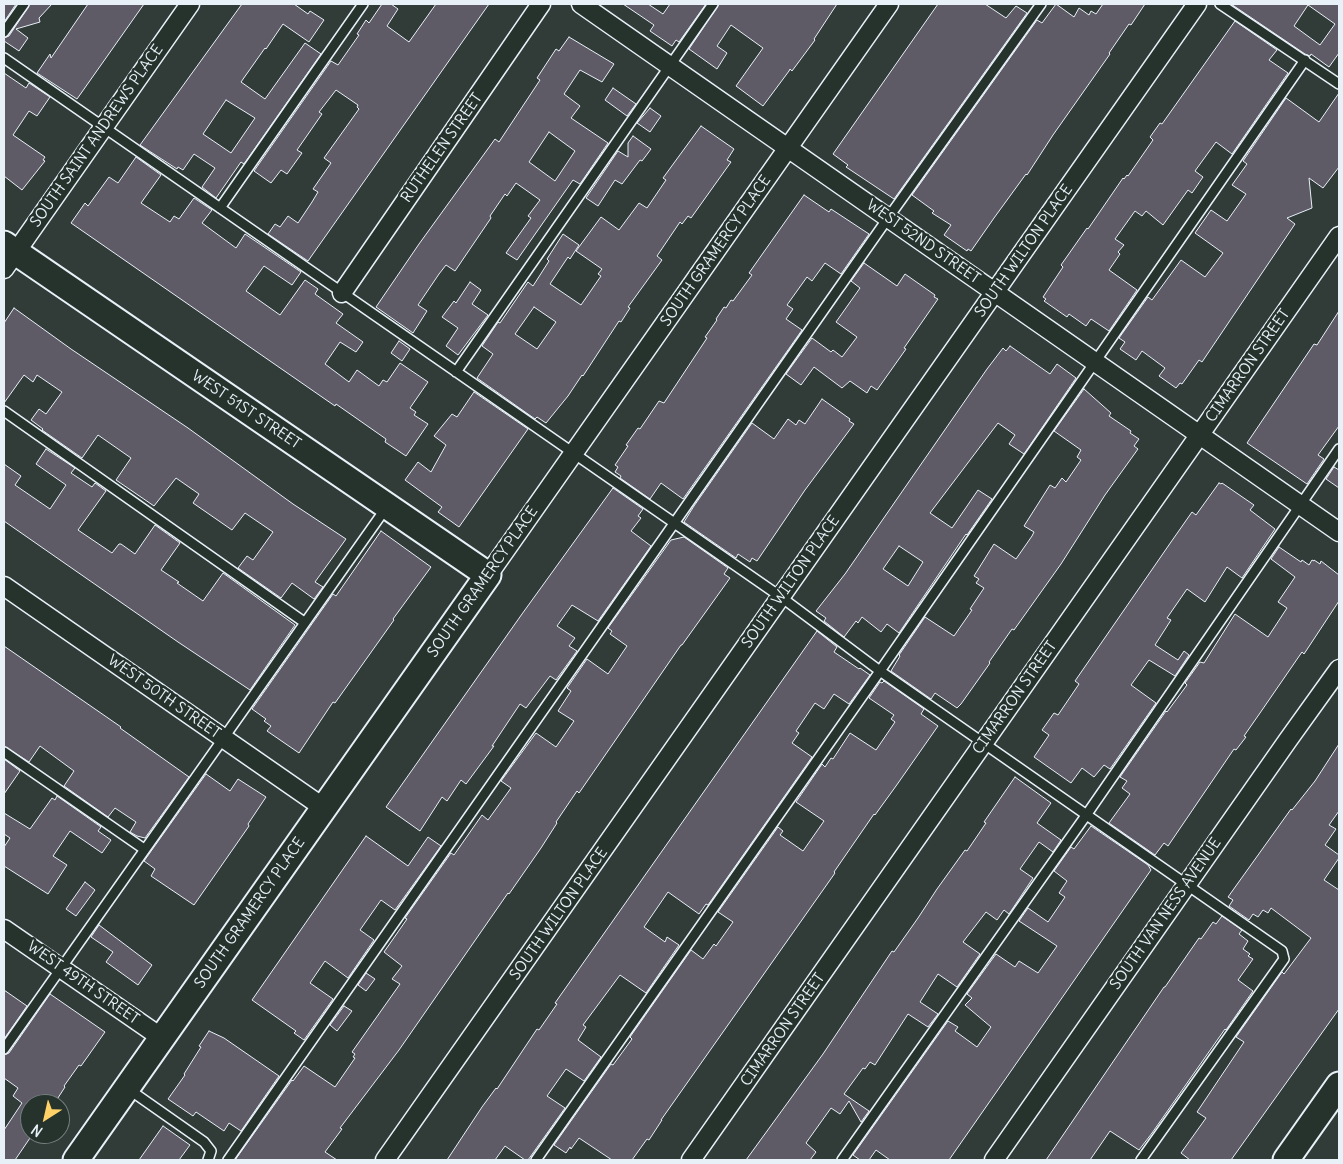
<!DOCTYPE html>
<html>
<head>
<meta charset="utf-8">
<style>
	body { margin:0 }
	#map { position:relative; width:1343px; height:1164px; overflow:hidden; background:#313b38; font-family:Delius,sans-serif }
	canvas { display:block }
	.frame { position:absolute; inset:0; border:5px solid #e8f1f8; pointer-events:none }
	.north { position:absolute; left:20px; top:1094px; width:50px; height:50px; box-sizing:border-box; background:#26332d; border:1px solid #747f7e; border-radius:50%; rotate:215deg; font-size:14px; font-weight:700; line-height:20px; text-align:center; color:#e8f1f8 }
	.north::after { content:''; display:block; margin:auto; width:18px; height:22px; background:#ffd166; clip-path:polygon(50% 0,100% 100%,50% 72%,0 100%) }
</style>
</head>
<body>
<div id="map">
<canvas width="1343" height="1164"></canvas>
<div class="frame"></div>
<div class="north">N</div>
</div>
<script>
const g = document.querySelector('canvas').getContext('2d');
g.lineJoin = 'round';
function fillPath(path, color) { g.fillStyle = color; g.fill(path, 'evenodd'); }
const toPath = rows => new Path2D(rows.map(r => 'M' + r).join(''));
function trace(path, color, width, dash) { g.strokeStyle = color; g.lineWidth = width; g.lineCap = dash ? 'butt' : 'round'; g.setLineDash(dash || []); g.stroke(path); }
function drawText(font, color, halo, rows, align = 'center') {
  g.font = font + ' Delius,sans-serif'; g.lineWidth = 5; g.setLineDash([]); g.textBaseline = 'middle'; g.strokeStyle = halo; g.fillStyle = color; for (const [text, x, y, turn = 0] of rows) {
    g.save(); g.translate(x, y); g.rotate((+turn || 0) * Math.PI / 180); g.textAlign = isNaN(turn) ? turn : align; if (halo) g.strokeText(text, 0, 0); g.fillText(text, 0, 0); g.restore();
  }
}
const building = toPath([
	[4,4,16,4,4,22,4,4],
	[30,4,52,4,39,18,40,22,16,29,28,38,19,51,4,41,4,38,9,36,30,4],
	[88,4,144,4,77,99,37,73,50,54,51,58,88,4],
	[242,4,294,4,308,14,310,11,324,20,309,42,283,24,266,49,265,48,241,82,265,99,305,43,321,54,244,164,241,162,216,198,202,187,215,168,194,154,183,170,178,167,177,169,140,145,242,4],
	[226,100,255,118,231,153,203,134,226,100],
	[382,4,391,4,398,9,387,26,409,42,436,4,489,4,308,261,268,234,275,224,280,227,288,216,298,223,312,202,318,192,313,189,331,163,324,158,359,109,357,107,358,105,336,90,319,112,322,114,297,150,302,153,287,174,281,170,271,183,254,171,331,61,338,65,359,35,357,34,366,20,369,23,382,4],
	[623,4,648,4,663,14,670,4,706,4,679,42,676,40,672,46,650,31,654,25,623,4],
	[719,4,837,4,814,39,815,40,792,71,790,69,789,71,763,106,736,86,763,48,731,25,717,46,727,53,717,69,689,49,719,4],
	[938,4,985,4,1006,18,1016,6,1027,13,894,199,846,167,848,165,833,154,938,4],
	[1056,4,1074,17,1079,8,1089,15,1091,11,1096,14,1103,4,1145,4,1131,25,1129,24,1109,53,1110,54,1053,135,1027,175,1026,174,994,218,971,251,968,249,967,251,944,235,951,225,932,213,934,211,912,195,1037,20,1042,23,1056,4],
	[1231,4,1339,4,1339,53,1329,67,1311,54,1310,56,1305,54,1231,4],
	[1308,5,1335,24,1320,45,1294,26,1308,5],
	[1235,21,1277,50,1269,60,1288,73,1232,154,1216,142,1195,171,1203,177,1192,193,1188,190,1163,225,1146,211,1142,216,1135,211,1115,239,1124,245,1118,252,1120,254,1109,270,1137,290,1109,331,1091,319,1086,326,1069,314,1067,317,1044,301,1046,299,1043,297,1063,267,1061,265,1087,228,1088,229,1123,178,1124,179,1127,175,1128,176,1153,140,1150,137,1160,123,1162,124,1235,21],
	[569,37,614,64,602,82,580,70,564,94,580,106,571,118,608,143,580,184,573,180,517,260,506,253,531,218,528,216,540,200,516,183,507,196,505,194,490,216,491,218,455,271,446,265,439,274,418,305,427,311,413,333,376,307,419,244,495,139,499,142,540,80,537,78,556,49,559,51,569,37],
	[549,132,575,151,555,181,529,162,549,132],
	[4,73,26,88,29,83,50,97,37,116,29,111,13,135,45,157,43,160,45,161,22,190,4,176,4,73],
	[613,88,636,104,627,116,605,100,613,88],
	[1339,93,1339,167,1323,188,1309,178,1312,208,1287,218,1295,224,1202,362,1199,360,1182,384,1180,383,1176,388,1159,376,1165,368,1142,351,1136,360,1120,349,1125,342,1119,338,1148,297,1152,300,1181,260,1205,277,1223,253,1195,233,1211,210,1227,221,1246,194,1232,185,1247,164,1243,161,1286,98,1319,122,1339,93],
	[650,108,661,116,650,132,637,123,650,108],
	[701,126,734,149,727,160,731,162,691,218,688,216,682,224,680,222,657,256,662,260,628,307,630,308,621,322,619,321,583,376,582,375,568,396,546,423,537,417,535,419,477,378,493,354,482,346,498,322,500,323,528,282,533,286,549,261,547,259,563,234,579,245,570,259,568,257,550,284,581,305,601,276,598,274,602,269,576,251,601,217,619,230,639,203,647,208,666,180,663,178,701,126],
	[534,307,556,322,537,349,515,334,534,307],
	[633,136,651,149,642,161,640,160,622,184,615,180,598,206,586,198,618,151,628,157,628,143,633,136],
	[136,157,161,175,141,203,170,222,174,216,179,219,194,198,212,210,202,223,236,248,245,234,301,272,292,285,264,266,246,291,280,315,305,280,318,289,315,294,343,314,336,323,363,342,356,352,340,342,325,364,349,382,357,370,379,386,383,380,387,382,400,363,428,382,410,408,416,412,414,415,428,424,406,456,385,442,386,439,336,404,335,406,309,388,71,223,85,203,88,206,109,177,118,183,136,157],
	[804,195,829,212,831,209,869,234,841,274,825,263,812,281,807,277,787,305,793,309,786,319,802,330,683,499,661,483,650,499,620,478,621,476,615,472,618,467,615,465,628,446,626,445,638,428,640,429,659,401,664,403,707,338,705,337,717,320,716,319,724,307,726,308,731,300,733,301,752,275,749,273,804,195],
	[864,263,897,286,905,274,935,295,934,297,938,299,904,348,906,349,877,390,871,386,867,393,850,381,842,388,814,367,801,385,786,374,812,338,831,352,833,350,842,357,857,337,836,322,860,288,851,281,864,263],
	[470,282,481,290,472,304,488,315,458,355,446,346,458,328,442,317,454,301,456,303,470,282],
	[14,308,71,349,188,428,293,504,346,539,315,582,323,587,314,599,292,583,281,598,238,568,247,556,253,560,273,532,245,513,232,530,193,503,199,494,176,478,154,506,116,480,131,458,98,435,82,458,42,430,43,429,31,420,39,409,46,414,62,392,37,375,33,382,24,375,4,403,4,323,14,308],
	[1339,311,1339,426,1318,455,1324,459,1307,484,1247,443,1314,344,1317,345,1339,311],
	[399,341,410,349,402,361,391,353,399,341],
	[1010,346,1050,374,1057,364,1076,378,1024,454,1009,444,1015,435,998,423,930,513,952,528,978,490,992,499,967,535,966,534,899,633,887,624,881,632,862,617,858,623,856,621,844,637,824,621,826,618,816,611,845,574,987,369,1003,348,1006,351,1010,346],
	[899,546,923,562,908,586,883,569,899,546],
	[1084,389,1111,413,1109,416,1131,431,1130,433,1139,439,1134,446,1138,449,1105,495,1061,564,1014,630,1012,629,989,662,990,663,961,704,957,708,935,693,931,699,891,671,900,656,899,655,925,617,954,636,972,610,970,609,984,588,976,583,979,579,974,576,994,544,1016,559,1032,536,1034,532,1024,526,1050,485,1055,488,1062,478,1066,482,1081,460,1077,457,1081,450,1054,431,1084,389],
	[474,392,528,429,459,527,438,512,442,507,405,480,418,462,431,472,446,445,434,436,452,414,457,417,474,392],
	[822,399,850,419,849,421,854,424,805,490,757,561,752,558,750,562,738,554,736,558,684,522,694,506,752,423,774,439,788,419,796,425,799,420,805,424,822,399],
	[46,449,75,468,71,473,92,487,95,483,106,491,78,530,112,553,119,544,121,544,135,554,155,525,180,543,161,570,179,582,177,583,203,601,223,573,295,625,250,690,178,642,4,521,4,464,21,476,15,485,50,509,66,485,36,464,46,449],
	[1334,467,1339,470,1339,488,1326,479,1334,467],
	[1219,483,1221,484,1222,483,1254,505,1250,510,1275,529,1242,578,1227,567,1205,602,1187,589,1167,618,1171,620,1155,645,1178,660,1184,651,1189,655,1175,676,1149,660,1131,685,1156,703,1110,769,1104,765,1094,777,1082,768,1071,783,1034,757,1049,735,1042,730,1054,713,1058,715,1079,684,1075,681,1171,542,1192,512,1196,515,1219,483],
	[613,488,643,509,638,516,641,518,631,531,651,546,598,621,572,605,557,626,575,638,569,646,577,651,556,680,550,676,526,708,520,704,492,746,494,746,466,784,461,780,447,801,442,797,420,831,386,807,522,614,613,488],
	[381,531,431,567,393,619,394,620,335,703,333,702,299,753,267,731,271,726,264,721,266,719,252,709,333,594,336,596,381,531],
	[684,537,728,568,724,574,730,578,682,645,681,645,579,793,577,791,556,822,557,823,541,848,509,894,508,893,399,1050,340,1128,342,1129,325,1152,337,1160,235,1160,292,1080,293,1081,304,1066,335,1087,355,1058,353,1057,355,1054,352,1052,400,984,392,979,402,966,384,952,407,919,405,918,451,853,454,855,482,815,488,820,511,788,501,781,536,733,556,747,574,721,558,711,571,691,567,688,587,659,608,674,627,646,610,634,612,631,608,628,671,540,684,537],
	[1279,547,1301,562,1302,560,1309,565,1312,560,1314,561,1314,560,1320,564,1321,561,1339,575,1339,601,1304,654,1302,652,1260,713,1244,736,1246,737,1236,750,1234,749,1168,846,1164,843,1155,855,1109,823,1130,794,1122,788,1127,781,1120,777,1166,711,1167,712,1187,685,1185,683,1200,662,1204,663,1235,614,1268,637,1287,608,1278,602,1295,577,1271,559,1279,547],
	[817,631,837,647,834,652,859,669,860,668,870,675,849,704,834,694,824,709,815,703,796,731,799,733,792,743,812,757,708,905,706,904,699,914,668,892,644,927,665,942,667,937,679,945,646,993,620,975,583,1025,586,1027,578,1040,601,1057,584,1081,566,1069,547,1096,565,1108,528,1160,525,1160,505,1146,495,1160,447,1160,482,1107,496,1088,497,1089,537,1029,539,1030,557,1004,555,1003,817,631],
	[4,646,121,727,120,728,189,777,145,838,137,836,130,832,136,822,115,808,108,817,64,786,74,771,40,746,29,762,4,746,4,646],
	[884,681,924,709,921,714,938,726,896,786,875,815,874,814,834,872,835,873,661,1120,662,1120,649,1140,647,1139,632,1160,612,1160,579,1138,571,1149,570,1147,566,1153,554,1145,611,1064,613,1065,632,1039,630,1037,691,950,703,959,714,944,716,946,733,922,718,912,778,827,783,831,780,835,803,851,824,821,796,802,822,764,825,767,831,758,833,759,850,733,876,750,895,722,891,719,894,715,869,698,880,682,882,683,884,681],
	[1339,744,1339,811,1329,825,1336,829,1325,845,1339,855,1339,858,1324,880,1339,890,1339,1009,1231,1160,1190,1160,1181,1153,1206,1118,1197,1112,1244,1042,1236,1037,1282,972,1284,974,1311,938,1271,908,1268,913,1263,910,1258,917,1253,914,1249,920,1229,906,1233,900,1228,897,1291,809,1292,810,1315,781,1339,744],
	[4,759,20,771,4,794,4,759],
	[206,774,230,791,238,779,266,797,248,824,249,826,194,905,151,876,155,869,144,861,206,774],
	[1015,777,1051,803,1037,823,1061,840,1053,852,1039,842,1020,869,1033,878,1009,914,1004,910,997,920,986,912,963,942,980,954,957,987,938,974,920,1002,938,1014,928,1027,908,1014,875,1065,870,1062,865,1069,863,1068,844,1094,869,1111,861,1122,849,1101,840,1114,831,1108,806,1143,816,1152,810,1160,746,1160,823,1054,892,951,894,952,918,918,937,889,965,850,967,851,986,823,984,822,1015,777],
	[57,796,101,827,98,831,111,840,102,853,70,831,53,856,67,865,48,894,4,866,4,847,10,838,4,834,4,813,30,829,52,798,55,800,57,796],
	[1091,826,1148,865,1151,870,949,1160,890,1160,876,1150,869,1160,860,1160,853,1155,948,1021,958,1027,955,1031,977,1047,991,1027,965,1005,972,998,967,994,996,954,1015,967,1019,961,1038,973,1057,946,1019,921,1028,908,1048,922,1065,897,1059,893,1067,881,1054,871,1071,847,1074,849,1091,826],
	[366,836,408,866,428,837,441,846,395,910,381,900,360,930,374,940,348,978,325,961,310,983,333,999,304,1040,294,1033,296,1031,252,1000,366,836],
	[85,882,95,890,76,916,66,909,85,882],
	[1222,916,1242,930,1239,934,1248,941,1243,949,1250,954,1248,956,1253,959,1238,980,1253,991,1226,1030,1225,1029,1152,1133,1139,1150,1110,1131,1090,1160,1046,1160,1164,987,1165,987,1199,938,1201,939,1213,922,1216,924,1222,916],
	[99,925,152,965,138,985,106,962,113,952,91,937,99,925],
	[366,973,375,979,366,991,358,985,366,973],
	[4,990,27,1006,4,1039,4,990],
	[50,994,105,1032,81,1066,79,1065,64,1086,65,1087,54,1104,49,1101,47,1104,30,1104,30,1138,15,1160,4,1160,4,1130,22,1103,13,1096,18,1088,4,1078,4,1055,9,1053,50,994],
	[344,1006,352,1011,337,1031,330,1025,344,1006],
	[209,1031,224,1038,279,1076,241,1131,229,1123,224,1131,196,1112,193,1116,168,1099,185,1075,184,1074,201,1047,199,1046,209,1031],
	[163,1126,190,1145,179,1160,139,1160,163,1126]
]);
fillPath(building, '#5e5b66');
trace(building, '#e8f1f8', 1);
const lane = toPath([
	[1220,4,1339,84],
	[4,32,24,4],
	[4,58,781,597,880,671,1282,951,1284,959,1141,1160],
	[220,208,363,4],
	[456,372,713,4],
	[4,411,304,622],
	[4,752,144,849],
	[4,1049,386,508],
	[127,1088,204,1142,211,1151,208,1160],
	[228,1160,888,218,1041,4],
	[536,1160,880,671,1305,60],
	[842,1160,1087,814,1339,449]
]);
const street = toPath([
	[581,4,1339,532],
	[4,269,190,4],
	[342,293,541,4],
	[488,575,889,4],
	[4,586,324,808],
	[4,929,162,1038],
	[385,1160,1197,4],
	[691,1160,1339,236],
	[994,1160,1288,740,1339,669]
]);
const secondary = toPath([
	[4,244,488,575,76,1160],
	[1286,1160,1339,1085]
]);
trace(lane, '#e8f1f8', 12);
trace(street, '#e8f1f8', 21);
trace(secondary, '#e8f1f8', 29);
trace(lane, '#26332d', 9);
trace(street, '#26332d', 18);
trace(secondary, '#26332d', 25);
drawText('15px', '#e8f1f8', '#26332d', [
	["SOUTH SAINT ANDREWS PLACE",97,136,-55],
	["RUTHELEN STREET",442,148,-55],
	["WEST 52ND STREET",923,242,35],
	["SOUTH GRAMERCY PLACE",716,251,-55],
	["SOUTH WILTON PLACE",1024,251,-55],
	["CIMARRON STREET",1248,366,-55],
	["WEST 51ST STREET",246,410,34],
	["SOUTH GRAMERCY PLACE",483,582,-55],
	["SOUTH WILTON PLACE",791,582,-55],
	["WEST 50TH STREET",164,697,35],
	["CIMARRON STREET",1015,698,-55],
	["SOUTH GRAMERCY PLACE",250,913,-55],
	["SOUTH WILTON PLACE",559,914,-55],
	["SOUTH VAN NESS AVENUE",1166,914,-55],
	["WEST 49TH STREET",83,983,35],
	["CIMARRON STREET",783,1030,-55]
]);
</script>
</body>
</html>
